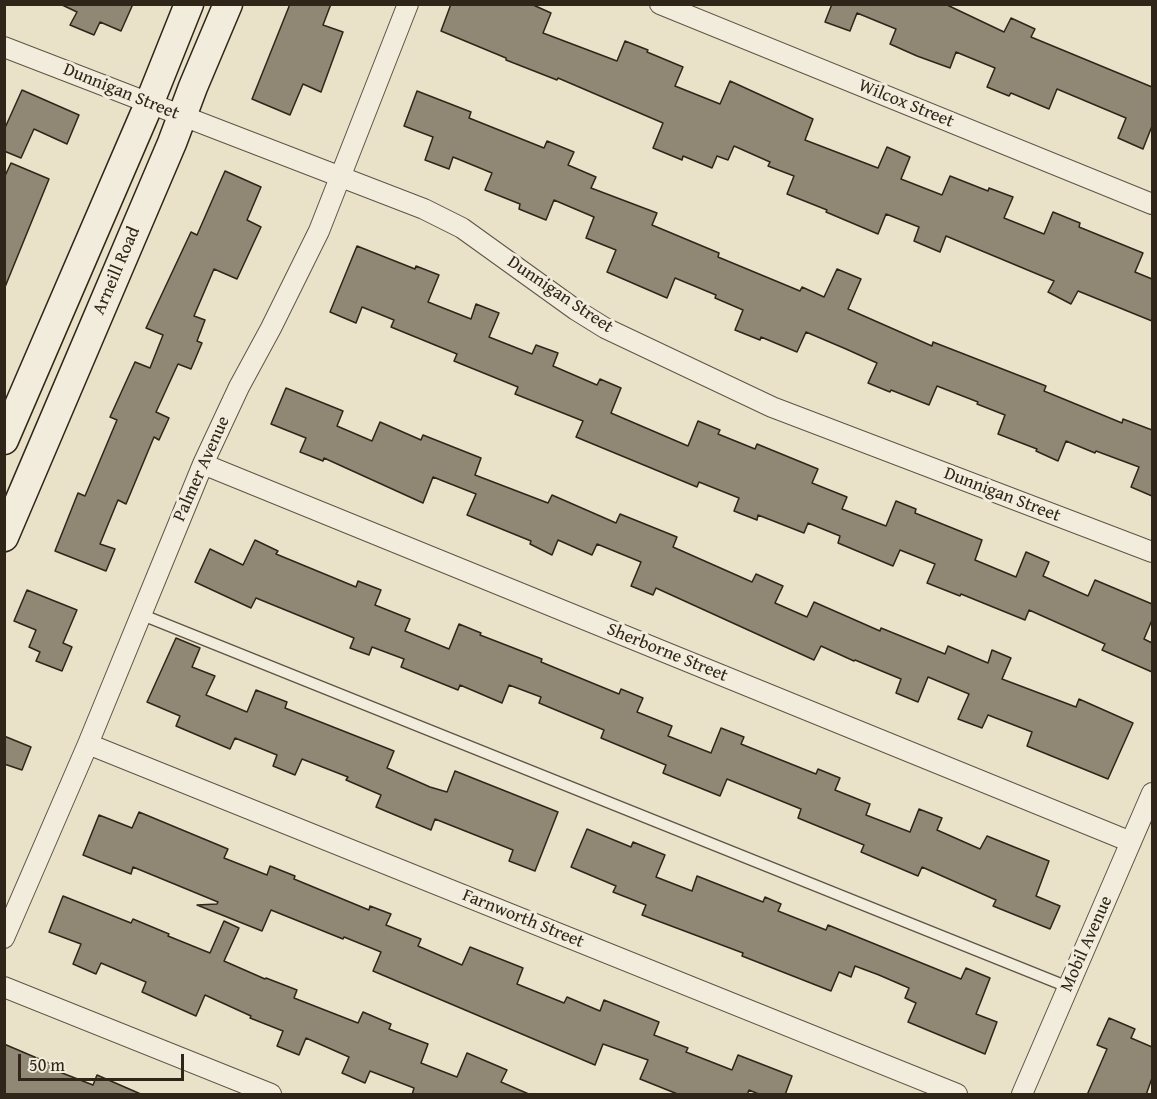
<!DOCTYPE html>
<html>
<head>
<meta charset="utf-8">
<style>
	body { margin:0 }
	#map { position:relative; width:1157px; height:1099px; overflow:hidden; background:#eae2c8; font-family:"Gentium Book Plus",serif }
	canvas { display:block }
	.frame { position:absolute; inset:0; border:6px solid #2f2519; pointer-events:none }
	.scale { position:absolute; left:18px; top:1054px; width:166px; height:27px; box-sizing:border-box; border:3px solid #2f2519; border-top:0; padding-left:8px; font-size:18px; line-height:21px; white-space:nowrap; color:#2f2519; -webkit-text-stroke:4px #f1ecdb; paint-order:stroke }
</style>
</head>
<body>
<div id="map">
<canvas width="1157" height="1099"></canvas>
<div class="frame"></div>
<div class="scale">50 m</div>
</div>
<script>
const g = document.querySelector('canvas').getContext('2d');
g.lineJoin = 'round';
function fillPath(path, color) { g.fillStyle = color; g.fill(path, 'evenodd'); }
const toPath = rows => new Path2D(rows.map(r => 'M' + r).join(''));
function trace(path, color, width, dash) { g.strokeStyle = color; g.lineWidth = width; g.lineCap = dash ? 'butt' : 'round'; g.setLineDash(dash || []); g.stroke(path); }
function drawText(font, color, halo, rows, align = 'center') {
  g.font = font + ' "Gentium Book Plus",serif'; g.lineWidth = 6; g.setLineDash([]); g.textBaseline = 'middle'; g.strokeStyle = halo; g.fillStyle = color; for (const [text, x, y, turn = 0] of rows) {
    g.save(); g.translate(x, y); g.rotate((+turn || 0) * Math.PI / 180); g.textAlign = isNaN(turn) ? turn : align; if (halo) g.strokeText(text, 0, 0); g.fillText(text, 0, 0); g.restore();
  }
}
const building = toPath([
	[60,4,133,4,121,31,100,22,94,35,70,25,77,12,60,4],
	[290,4,331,4,323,25,343,32,321,92,303,84,290,115,252,99,290,4],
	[451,4,531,4,551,13,543,33,617,61,625,41,648,50,647,52,683,67,675,86,720,104,730,81,813,119,805,140,878,168,887,147,910,157,901,179,942,195,950,176,988,191,989,188,1013,197,1004,218,1044,234,1053,212,1080,223,1079,227,1143,253,1135,272,1152,279,1152,321,1078,291,1071,304,1048,292,1054,281,946,236,940,252,914,241,919,227,886,214,878,234,826,212,827,210,787,194,794,176,768,166,770,162,734,146,728,160,717,156,712,168,683,156,682,160,653,148,663,123,558,78,557,80,506,60,506,58,441,31,451,4],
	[832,4,945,4,1004,32,1011,18,1035,29,1031,37,1152,87,1152,126,1143,149,1118,138,1126,118,1057,89,1049,109,1011,93,1009,96,987,87,995,68,956,52,950,68,917,56,890,44,896,29,857,13,850,31,825,22,832,4],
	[22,90,79,115,67,144,34,129,21,158,4,151,4,130,22,90],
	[417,91,471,112,469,118,544,148,547,141,574,152,568,165,596,177,591,188,657,213,652,225,719,253,718,257,800,291,802,287,824,297,837,269,861,279,848,309,932,346,933,342,1046,386,1044,391,1122,423,1123,419,1152,430,1152,496,1131,487,1139,467,1096,451,1095,453,1066,441,1058,461,1036,451,1037,449,998,434,1005,415,977,404,978,402,937,386,929,405,891,390,890,392,868,383,877,363,846,349,806,332,797,352,761,337,760,340,735,330,743,310,715,298,716,295,675,278,667,298,607,272,616,250,586,238,594,217,554,200,546,220,519,209,520,204,485,190,492,173,453,157,449,169,425,160,433,137,404,126,417,91],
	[11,163,49,179,5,287,4,178,11,163],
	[225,171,261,187,247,220,261,227,237,279,214,269,194,316,205,320,197,341,202,343,191,369,178,364,156,412,169,418,159,440,154,437,126,504,118,500,100,544,115,549,106,571,55,551,78,493,85,496,117,420,110,417,135,362,150,368,163,335,146,328,191,232,197,235,225,171],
	[357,246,415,269,416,266,439,275,428,302,471,319,476,304,499,313,489,337,532,354,536,345,558,353,553,366,597,385,600,379,621,388,611,413,688,446,698,421,720,430,718,434,755,449,757,444,818,469,812,483,847,497,842,509,886,526,896,501,916,509,915,513,982,540,975,560,1016,577,1026,552,1049,562,1043,576,1088,596,1095,580,1152,604,1152,620,1144,639,1152,643,1152,672,1102,650,1105,644,1029,610,1025,620,961,594,960,596,927,583,935,564,900,550,893,566,838,543,840,536,808,523,804,533,758,515,757,520,734,511,739,498,699,482,697,487,576,437,583,421,515,394,518,387,454,361,457,354,391,327,394,320,362,307,356,323,330,312,357,246],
	[286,388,343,411,337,426,372,441,380,422,421,440,423,435,481,458,475,475,548,503,552,495,616,523,620,514,677,537,673,547,752,582,756,574,783,586,775,603,807,617,814,602,880,631,881,628,945,654,948,646,988,663,992,650,1011,658,1002,679,1076,707,1079,699,1133,723,1108,779,1027,746,1032,732,988,715,982,728,958,719,969,694,928,677,918,702,896,693,901,679,855,660,854,661,821,646,814,660,656,588,653,595,631,586,641,562,597,544,592,555,558,540,552,555,530,544,531,541,467,515,476,494,433,477,423,503,324,458,323,461,300,452,306,438,271,424,286,388],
	[255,540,278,551,276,554,356,587,358,581,381,590,375,605,410,619,405,631,449,649,459,624,481,633,480,635,542,659,541,662,619,694,621,689,643,698,637,712,672,726,668,736,711,753,721,728,744,737,741,744,816,774,818,769,840,778,835,790,870,804,866,815,910,832,919,809,942,818,937,830,980,849,987,836,1049,861,1036,896,1060,906,1050,929,993,906,996,900,922,867,918,876,861,852,864,845,798,818,801,809,727,779,720,796,663,773,666,765,601,738,604,730,539,703,541,697,509,685,502,703,460,685,458,690,401,667,404,659,372,647,369,655,350,648,354,638,256,598,251,608,195,582,210,549,243,565,255,540],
	[27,590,77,610,63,643,72,647,62,671,36,661,40,652,29,647,36,630,14,621,27,590],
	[176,638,200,648,192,667,215,676,206,695,247,712,256,690,287,702,285,708,394,751,387,768,430,787,447,792,455,771,558,812,535,871,509,861,513,850,435,819,431,830,376,807,381,795,346,780,348,777,302,759,295,775,273,766,277,755,235,738,230,749,176,726,180,716,147,702,176,638],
	[4,736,31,747,22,770,4,764,4,736],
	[139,812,228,849,224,858,267,875,270,866,295,876,294,879,369,910,370,906,391,914,386,925,421,939,418,946,462,965,470,947,523,968,517,984,564,1003,567,997,600,1011,604,1000,659,1022,654,1035,688,1048,686,1052,732,1070,738,1055,792,1076,785,1095,761,1095,749,1090,747,1095,680,1095,640,1079,648,1060,603,1044,595,1065,373,971,381,952,344,937,343,939,271,910,262,931,197,905,217,904,218,902,133,867,131,874,83,855,99,815,132,828,139,812],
	[587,829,631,847,633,842,665,855,656,877,692,891,697,876,763,902,765,897,781,904,778,911,826,930,828,925,961,979,966,968,990,978,976,1014,997,1022,985,1054,908,1022,916,1003,905,998,909,988,879,975,855,966,851,977,839,972,831,991,742,956,743,953,642,915,646,905,613,892,616,886,571,867,587,829],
	[63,896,131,923,133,919,169,934,168,936,210,953,224,921,239,928,224,961,265,979,266,978,297,990,294,998,358,1023,363,1012,391,1024,389,1029,428,1044,421,1063,457,1077,467,1053,507,1070,501,1082,531,1095,412,1095,414,1088,370,1071,365,1083,342,1073,349,1057,306,1038,299,1055,277,1046,283,1031,250,1018,251,1016,205,995,196,1016,142,992,146,982,101,963,96,974,73,964,81,944,49,932,63,896],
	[1109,1018,1135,1029,1131,1038,1152,1047,1152,1078,1146,1095,1087,1095,1107,1049,1097,1045,1109,1018],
	[4,1044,58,1067,57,1071,93,1085,97,1075,143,1095,4,1095,4,1044]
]);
fillPath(building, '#908774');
trace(building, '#2f2519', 1.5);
const service = toPath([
	[140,614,1068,987]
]);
const minor = toPath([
	[660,4,1152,204],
	[4,47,424,209,462,228,576,310,605,328,772,407,1152,552],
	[203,464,1131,842],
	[88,744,957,1094],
	[4,938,88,744,203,464,239,387,271,328,319,231,408,4],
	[4,987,271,1094],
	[1022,1094,1152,793]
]);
const secondary = toPath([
	[4,440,149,104,189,4],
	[4,537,172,143,193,87,228,4]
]);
trace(service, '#5e5445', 13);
trace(minor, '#5e5445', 22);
trace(secondary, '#2f2519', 31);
trace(service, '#f1ecdb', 10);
trace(minor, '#f1ecdb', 20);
trace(secondary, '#f1ecdb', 28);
drawText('18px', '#2f2519', '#f1ecdb', [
	["Dunnigan Street",121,92,22],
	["Wilcox Street",906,104,22],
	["Arneill Road",117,271,-67],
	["Dunnigan Street",560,295,34],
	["Palmer Avenue",202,469,-66],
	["Dunnigan Street",1002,495,21],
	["Sherborne Street",667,653,22],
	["Farnworth Street",523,919,22],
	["Mobil Avenue",1087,944,-66]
]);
</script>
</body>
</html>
